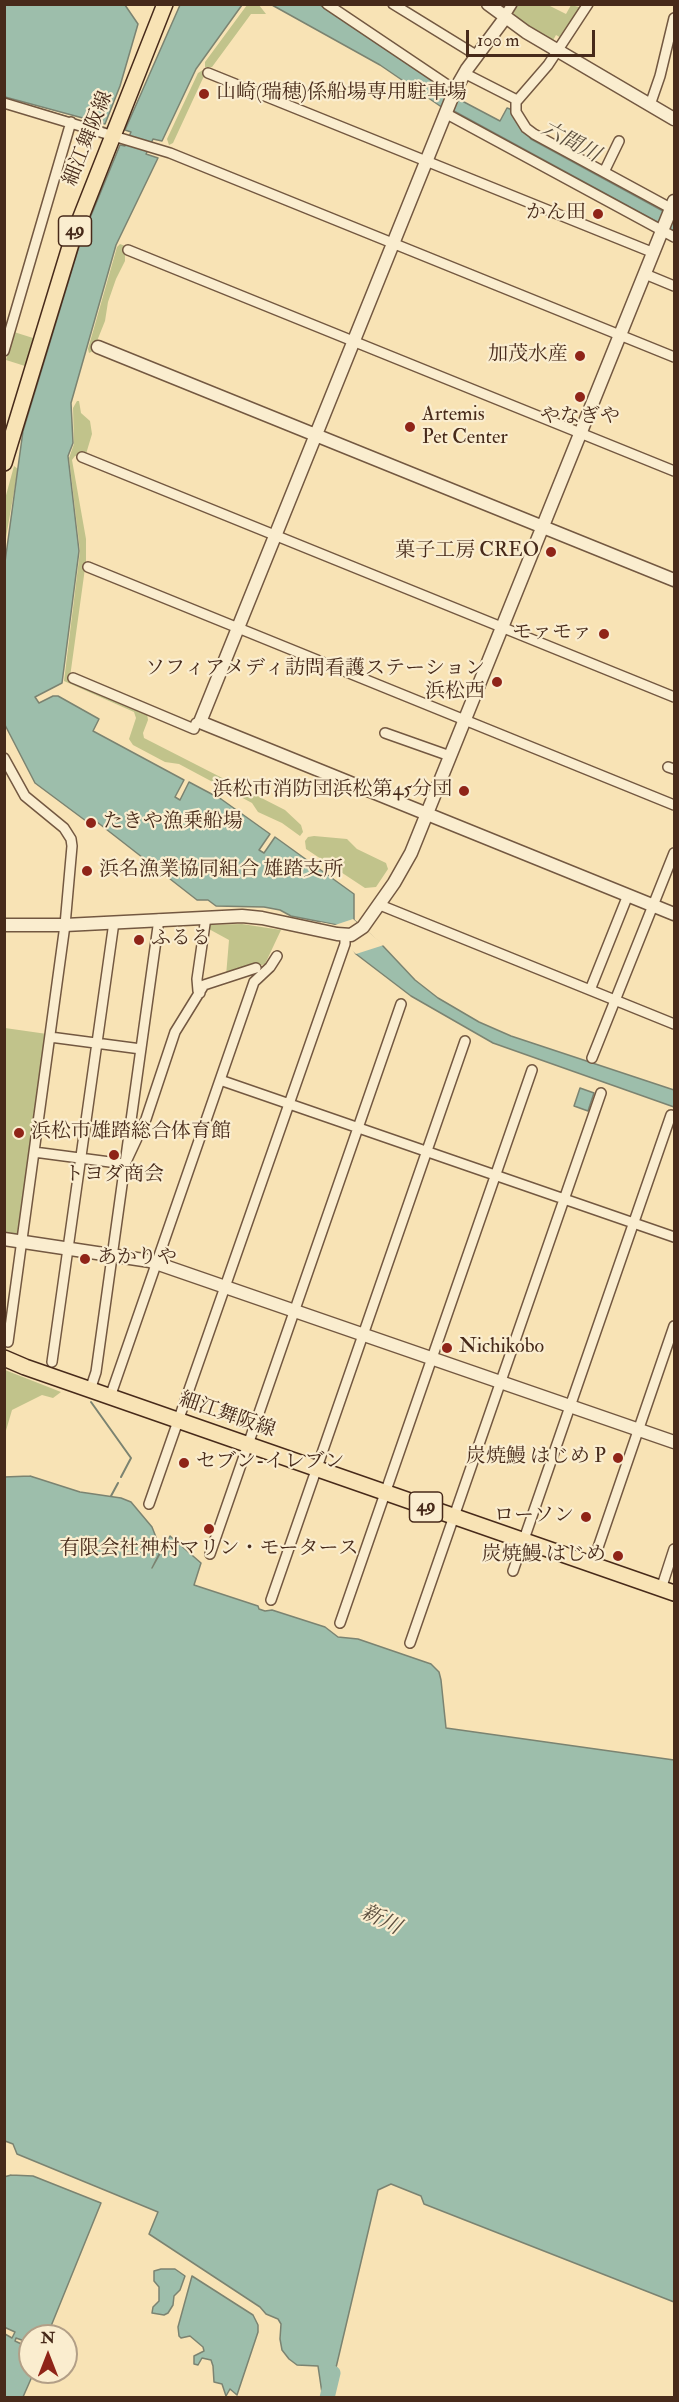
<!DOCTYPE html>
<html>
<head>
<meta charset="utf-8">
<style>
	body { margin:0 }
	#map { position:relative; width:679px; height:2402px; overflow:hidden; background:#f8e3b5; font-family:"IM FELL Double Pica",serif }
	canvas { display:block }
	.frame { position:absolute; inset:0; border:6px solid #472a1a; pointer-events:none }
	.north { position:absolute; left:18px; top:2324px; width:60px; height:60px; box-sizing:border-box; background:#faedcf; border:2px solid #b29f87; border-radius:50%; rotate:0deg; font-size:16px; font-weight:700; line-height:24px; text-align:center; color:#472a1a }
	.north::after { content:''; display:block; margin:auto; width:21px; height:27px; background:#8f2418; clip-path:polygon(50% 0,100% 100%,50% 72%,0 100%) }
	.scale { position:absolute; left:466px; top:30px; width:129px; height:27px; box-sizing:border-box; border:3px solid #472a1a; border-top:0; padding-left:8px; font-size:18px; line-height:21px; white-space:nowrap; color:#472a1a; -webkit-text-stroke:4px #faedcf; paint-order:stroke }
</style>
</head>
<body>
<div id="map">
<canvas width="679" height="2402"></canvas>
<div class="frame"></div>
<div class="north">N</div>
<div class="scale">100 m</div>
</div>
<script>
const g = document.querySelector('canvas').getContext('2d');
g.lineJoin = 'round';
function fillPath(path, color) { g.fillStyle = color; g.fill(path, 'evenodd'); }
const toPath = rows => new Path2D(rows.map(r => 'M' + r).join(''));
function trace(path, color, width, dash) { g.strokeStyle = color; g.lineWidth = width; g.lineCap = dash ? 'butt' : 'round'; g.setLineDash(dash || []); g.stroke(path); }
function drawText(font, color, halo, rows, align = 'center') {
  g.font = font + ' "IM FELL Double Pica","Noto Serif JP",serif'; g.lineWidth = 4.5; g.setLineDash([]); g.textBaseline = 'middle'; g.strokeStyle = halo; g.fillStyle = color; for (const [text, x, y, turn = 0] of rows) {
    g.save(); g.translate(x, y); g.rotate((+turn || 0) * Math.PI / 180); g.textAlign = isNaN(turn) ? turn : align; if (halo) g.strokeText(text, 0, 0); g.fillText(text, 0, 0); g.restore();
  }
}
fillPath(toPath([
	[517,4,548,5,566,14,571,5,583,8,563,39,556,35,552,42,516,19,513,11],
	[247,5,259,5,266,14,251,14,212,67,205,67,205,62],
	[203,70,204,76,173,143,169,145,167,139,198,73],
	[120,244,125,246,125,261,116,279,108,302,105,321,93,351,89,353,88,349,117,247],
	[14,332,33,338,25,366,6,360],
	[77,401,79,401,81,413,90,421,92,434,86,454,75,456,72,460,86,539,86,561,70,677,147,713,148,720,143,733,144,738,285,810,301,825,303,832,300,836,282,823,258,812,252,803,179,764,165,762,133,745,129,739,136,718,134,712,64,681,80,551,69,458,74,444,73,408],
	[14,466,18,469,5,543,5,499],
	[314,836,347,839,357,849,386,863,388,869,376,887,365,888,306,849,305,841,308,837],
	[242,924,281,930,265,964,226,976,229,940,207,928,207,925],
	[5,1028,47,1034,20,1233,18,1235,5,1233],
	[5,1370,61,1392,53,1398,42,1395,12,1410,5,1434]
]), '#c1c38b');
const water = toPath([
	[4,5,125,5,138,24,120,86,105,124,5,97,4,5],
	[180,5,242,5,196,69,162,141,153,139,146,154,158,158,116,245,71,403,73,443,68,456,79,551,62,683,35,697,39,703,53,696,58,696,99,719,93,731,184,780,175,797,180,800,189,782,221,799,270,834,259,850,264,853,275,837,354,894,354,920,383,946,415,980,438,998,479,1022,511,1036,674,1090,674,1107,493,1043,411,996,356,954,337,925,291,916,280,910,264,907,216,906,208,900,197,900,97,822,86,821,35,783,5,725,5,562,23,431,81,240,120,145,125,146,131,132,125,130,180,5],
	[272,5,320,5,464,102,500,121,507,108,510,109,531,139,674,217,674,231,452,110,443,108,380,65,272,5],
	[580,1088,594,1093,588,1111,574,1106,580,1088],
	[30,1476,80,1492,121,1498,131,1502,152,1527,161,1550,152,1568,170,1536,201,1563,194,1585,258,1606,259,1609,265,1611,272,1610,325,1627,338,1637,358,1639,431,1664,439,1672,441,1680,446,1728,674,1760,674,2302,424,2204,421,2196,391,2184,378,2190,330,2393,322,2393,318,2366,297,2365,289,2359,282,2350,280,2339,281,2324,278,2319,266,2314,260,2307,149,2234,158,2212,17,2154,13,2144,5,2141,4,1477,30,1476],
	[11,2175,33,2176,101,2203,47,2336,30,2336,30,2343,16,2338,15,2341,30,2348,30,2372,34,2372,23,2397,5,2397,5,2334,12,2338,15,2332,4,2327,4,2177,11,2175],
	[161,2269,175,2269,185,2276,180,2290,174,2296,173,2305,168,2313,164,2315,152,2313,153,2307,159,2301,159,2287,154,2281,154,2271,161,2269],
	[192,2276,253,2315,258,2325,258,2332,237,2395,230,2389,226,2396,222,2384,214,2382,213,2366,211,2360,202,2358,198,2365,194,2364,194,2356,204,2351,203,2347,190,2336,181,2338,179,2336,178,2327,192,2276]
]);
fillPath(water, '#9dbeab');
trace(water, '#7b8371', 1.5);
fillPath(toPath([
	[353,919,384,945,356,954,348,947,335,928,325,926,320,922,335,925]
]), '#f8e3b5');
trace(toPath([
	[16,102,77,120],
	[92,124,105,128],
	[91,1402,131,1458,121,1477],
	[111,1496,118,1483]
]), '#7b8371', 2);
trace(toPath([
	[327,2398,333,2373]
]), '#9dbeab', 15);
const minor = toPath([
	[327,4,455,90],
	[393,4,476,55],
	[588,4,548,65,516,102,516,112,526,128,534,134,674,210],
	[504,17,512,4],
	[208,73,654,253],
	[464,73,517,100],
	[4,103,170,153,674,357],
	[650,105,660,76,674,18],
	[445,113,674,237],
	[604,172,619,141],
	[128,250,674,471],
	[645,274,674,286],
	[4,351,71,122],
	[82,457,674,697],
	[88,567,674,805],
	[73,678,194,729,196,723,200,722],
	[385,733,450,756],
	[4,758,25,796,64,828,71,839,72,846,65,925,8,1342],
	[668,767,674,769],
	[380,905,674,1024],
	[590,990,628,895],
	[200,993,198,991,197,979,206,917],
	[50,1037,141,1049],
	[592,1058,674,853],
	[220,1080,674,1237],
	[34,1152,125,1164,146,1119,175,1032,204,985,256,968],
	[52,1362,114,922],
	[90,1390,96,1372,159,919],
	[110,1397,254,982,270,967,277,956],
	[149,1504,345,944,345,935],
	[210,1554,401,1004],
	[592,1565,674,1326],
	[513,1571,671,1115],
	[661,1589,674,1549],
	[271,1600,465,1041],
	[340,1623,532,1070],
	[410,1643,601,1093]
]);
const tertiary = toPath([
	[488,4,526,32,674,119],
	[505,18,467,69,455,90,200,722,674,914],
	[98,347,674,580],
	[4,925,65,925,242,916,262,918,337,934,351,935,363,927,394,883,411,853,674,201],
	[4,1239,150,1261,674,1442]
]);
const primary = toPath([
	[4,463,73,237,165,4],
	[4,1358,25,1367,674,1593]
]);
trace(minor, '#735841', 12);
trace(tertiary, '#735841', 15);
trace(primary, '#472a1a', 18);
trace(minor, '#faedcf', 9);
trace(tertiary, '#faedcf', 12);
trace(primary, '#f8e3b5', 15);
for (const [x, y, r, color] of [
	[204,94,6,"#8f2418"],
	[598,214,6,"#8f2418"],
	[580,356,6,"#8f2418"],
	[580,397,6,"#8f2418"],
	[410,427,6,"#8f2418"],
	[551,552,6,"#8f2418"],
	[604,634,6,"#8f2418"],
	[497,682,6,"#8f2418"],
	[464,791,6,"#8f2418"],
	[91,823,6,"#8f2418"],
	[87,871,6,"#8f2418"],
	[139,940,6,"#8f2418"],
	[19,1133,6,"#8f2418"],
	[114,1155,6,"#8f2418"],
	[85,1259,6,"#8f2418"],
	[447,1348,6,"#8f2418"],
	[618,1458,6,"#8f2418"],
	[184,1463,6,"#8f2418"],
	[586,1517,6,"#8f2418"],
	[209,1529,6,"#8f2418"],
	[618,1556,6,"#8f2418"]
]) { const dot = new Path2D(); dot.arc(x, y, r, 0, 2 * Math.PI); g.fillStyle = color; g.fill(dot); trace(dot, '#faedcf', 2); }
for (const [x, y, w] of [
	[75,231,33],
	[426,1507,33]
]) { const box = new Path2D(); box.roundRect(x - w / 2, y - 15, w, 30, 4.5); g.fillStyle = '#faedcf'; g.fill(box); trace(box, '#472a1a', 1.5); }
drawText('bold 18px', '#472a1a', null, [
	["49",75,231],
	["49",426,1507]
]);
drawText('20px', '#472a1a', '#faedcf', [
	["山崎(瑞穂)係船場専用駐車場",216,94],
	["かん田",586,214,"right"],
	["加茂水産",568,356,"right"],
	["Artemis",422,416],
	["Pet Center",422,439],
	["やなぎや",580,418,"center"],
	["菓子工房 CREO",539,552,"right"],
	["モァモァ",592,634,"right"],
	["ソフィアメディ訪問看護ステーション",485,670,"right"],
	["浜松西",485,693,"right"],
	["浜松市消防団浜松第45分団",452,791,"right"],
	["たきや漁乗船場",103,823],
	["浜名漁業協同組合 雄踏支所",99,871],
	["ふるる",151,940],
	["浜松市雄踏総合体育館",31,1133],
	["トヨダ商会",114,1176,"center"],
	["あかりや",97,1259],
	["Nichikobo",459,1348],
	["炭焼鰻 はじめ P",606,1458,"right"],
	["セブン-イレブン",196,1463],
	["ローソン",574,1517,"right"],
	["有限会社神村マリン・モータース",209,1550,"center"],
	["炭焼鰻 はじめ",606,1556,"right"]
], 'left');
drawText('20px', '#472a1a', '#faedcf', [
	["細江舞阪線",89,139,-68],
	["細江舞阪線",227,1416,19]
]);
drawText('italic 21px', '#5c4f3e', '#faedcf', [
	["六間川",570,143,28],
	["新川",380,1921,26]
]);
</script>
</body>
</html>
